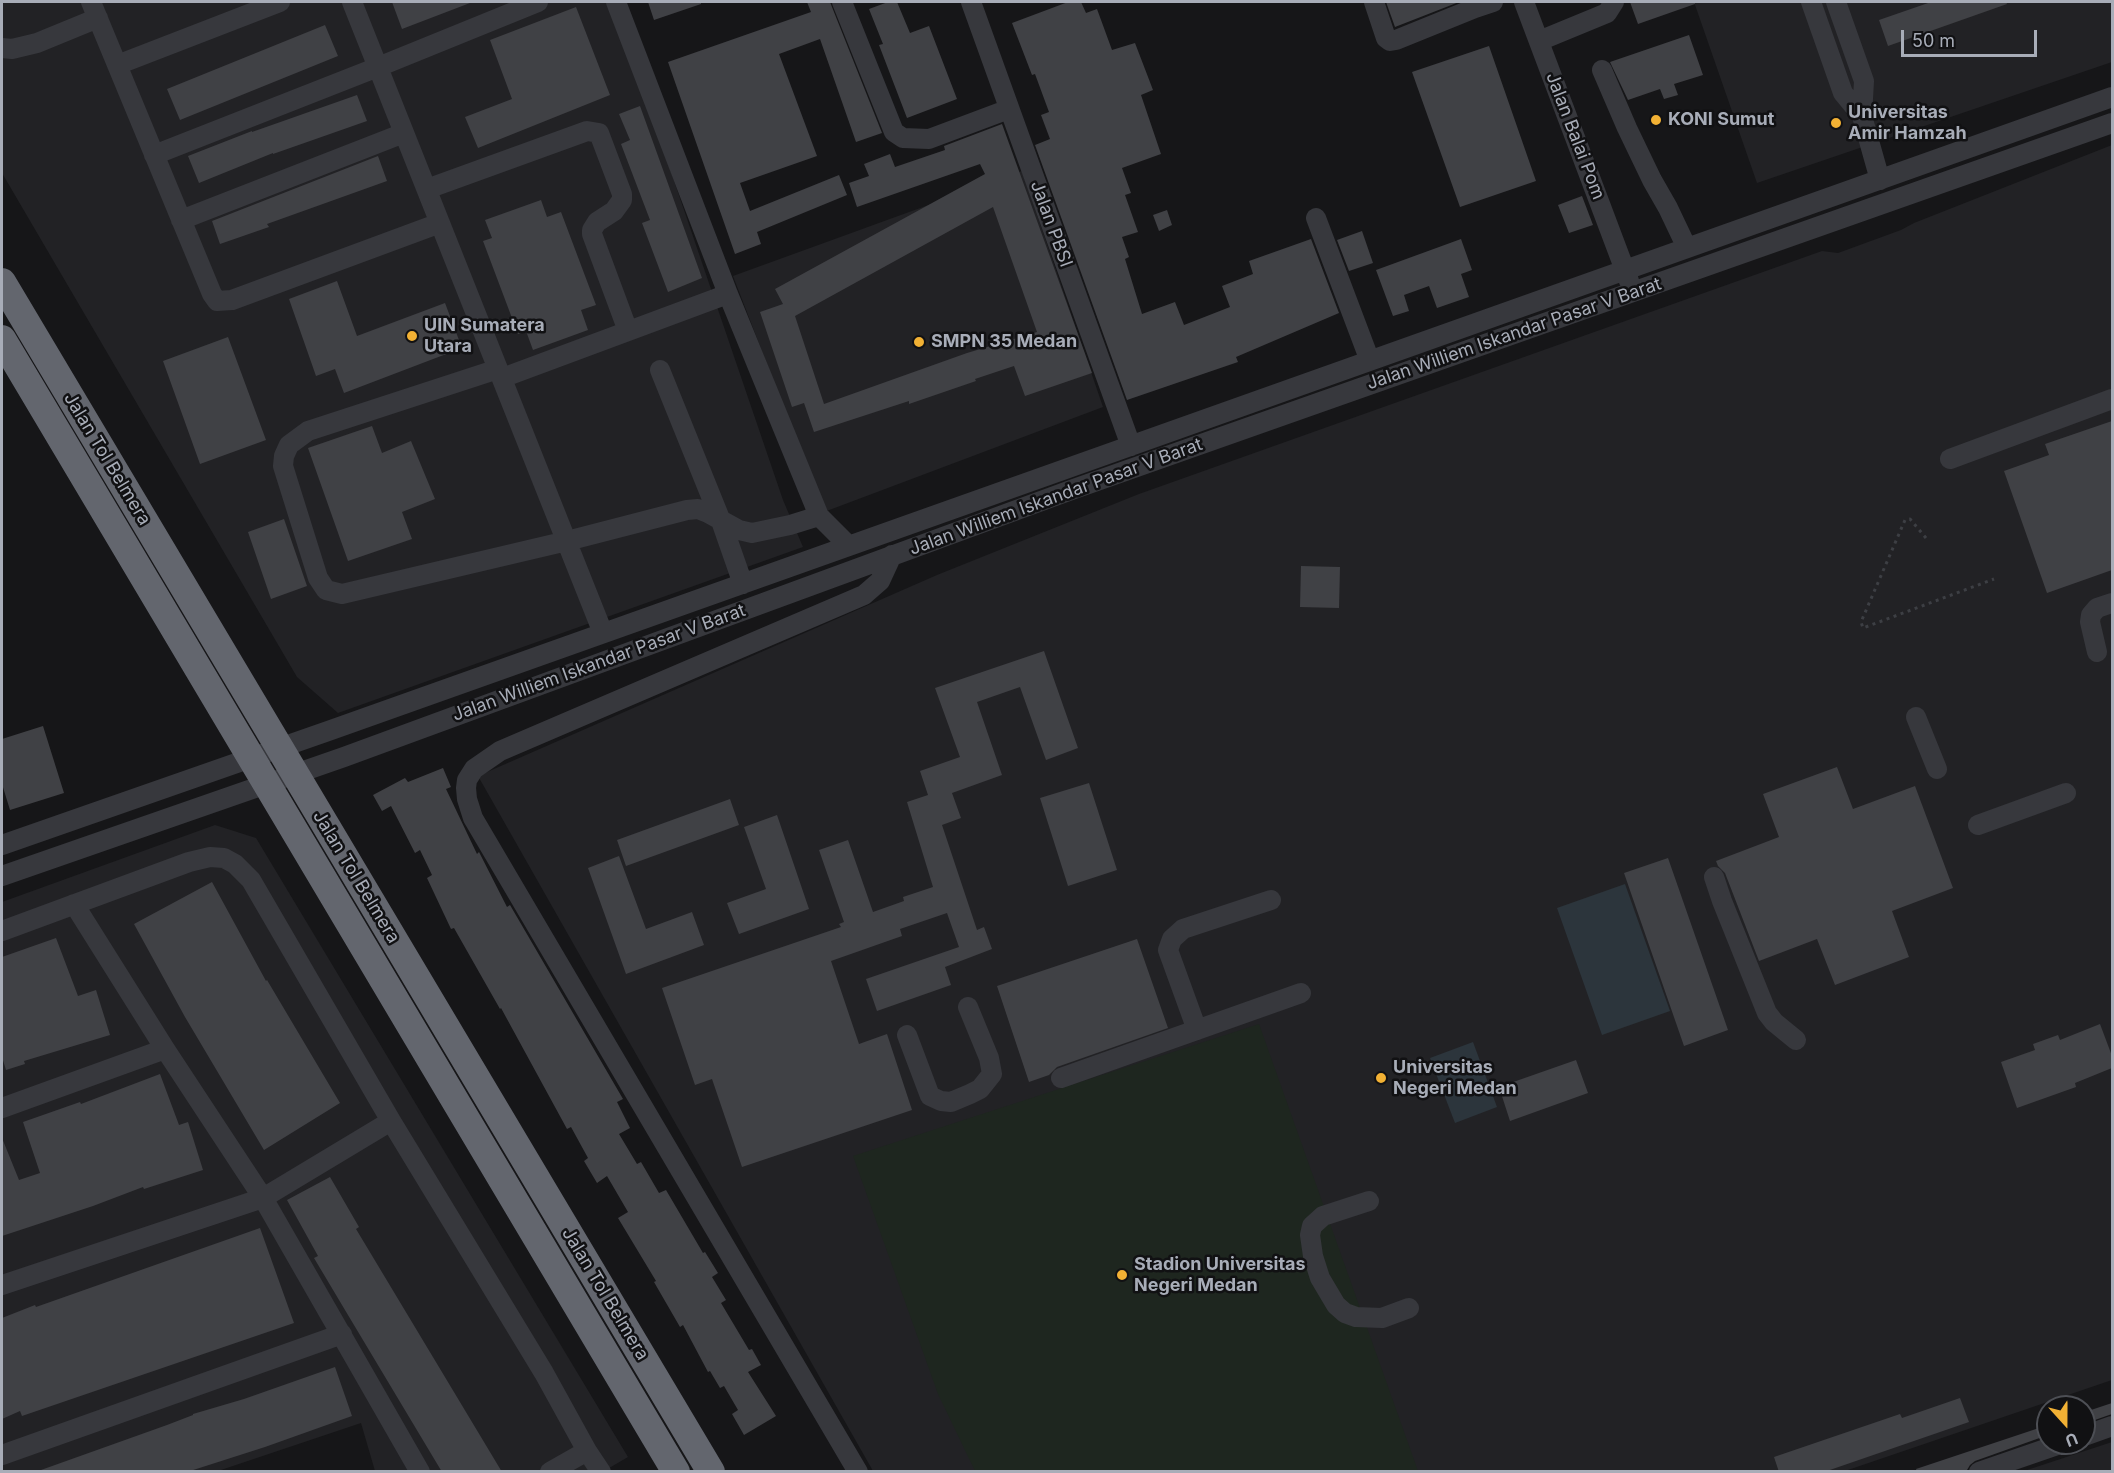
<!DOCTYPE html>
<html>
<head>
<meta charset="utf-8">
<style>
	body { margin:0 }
	#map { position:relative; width:2114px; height:1473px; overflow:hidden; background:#161618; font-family:Inter,sans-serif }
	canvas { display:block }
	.frame { position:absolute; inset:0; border:3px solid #a8adb8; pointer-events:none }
	.north { position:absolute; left:2036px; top:1395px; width:60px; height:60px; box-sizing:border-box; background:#111113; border:2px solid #4d4f55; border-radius:50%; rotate:159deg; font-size:16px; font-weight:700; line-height:24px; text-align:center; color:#a8adb8 }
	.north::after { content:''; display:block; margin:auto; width:21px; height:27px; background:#f2b134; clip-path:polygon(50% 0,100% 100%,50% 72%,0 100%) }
	.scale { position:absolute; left:1901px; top:30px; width:136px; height:27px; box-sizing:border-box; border:3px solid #a8adb8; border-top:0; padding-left:8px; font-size:18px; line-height:21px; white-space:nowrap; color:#a8adb8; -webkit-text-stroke:4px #111113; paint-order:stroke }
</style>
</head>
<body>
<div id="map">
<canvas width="2114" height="1473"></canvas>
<div class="frame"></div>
<div class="north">U</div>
<div class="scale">50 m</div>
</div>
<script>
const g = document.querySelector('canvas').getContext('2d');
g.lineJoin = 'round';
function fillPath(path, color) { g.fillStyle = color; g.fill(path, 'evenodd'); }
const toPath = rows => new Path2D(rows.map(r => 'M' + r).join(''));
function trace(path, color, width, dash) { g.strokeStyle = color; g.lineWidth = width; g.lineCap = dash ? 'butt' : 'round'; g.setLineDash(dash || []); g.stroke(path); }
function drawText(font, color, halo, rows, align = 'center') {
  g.font = font + ' Inter,sans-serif'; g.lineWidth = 5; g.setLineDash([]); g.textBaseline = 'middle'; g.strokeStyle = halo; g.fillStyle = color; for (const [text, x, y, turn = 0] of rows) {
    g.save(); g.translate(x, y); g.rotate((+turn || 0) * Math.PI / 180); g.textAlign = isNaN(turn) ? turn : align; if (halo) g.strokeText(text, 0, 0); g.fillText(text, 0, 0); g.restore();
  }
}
fillPath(toPath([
	[2,2,613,2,783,500,803,547,338,713,297,677,2,173],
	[1694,2,2112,2,2112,62,1757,183],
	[2112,145,2112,1380,1845,1471,873,1471,478,776,937,575,1139,494,1822,251,1838,253,1901,230,1914,223],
	[1022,171,1103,407,824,512,733,276],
	[215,825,256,838,628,1457,604,1471,375,1471,361,1423,218,1471,2,1472,2,902],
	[2112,1442,2112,1471,2024,1471]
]), '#222225');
fillPath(toPath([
	[1259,1024,1418,1471,975,1471,938,1394,853,1156]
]), '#1e261f');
fillPath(toPath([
	[1625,884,1670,1011,1602,1035,1557,908],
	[1473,1042,1497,1107,1455,1123,1430,1058]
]), '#2c353c');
fillPath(toPath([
	[392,2,470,2,470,3,402,29],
	[648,2,701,2,701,4,654,20],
	[807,2,830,2,882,133,856,142,820,39,779,54,817,156,740,183,750,211,839,175,847,195,757,232,761,244,735,254,668,62,811,12],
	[888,2,897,2,910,33,929,26,957,99,907,118,879,45,883,44,869,9],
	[1068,2,1081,2,1086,13,1097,9,1112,50,1135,43,1153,90,1141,95,1161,154,1122,168,1131,193,1125,195,1138,232,1122,237,1129,257,1125,259,1142,314,1175,302,1184,325,1230,307,1222,286,1253,274,1249,261,1311,239,1339,313,1236,357,1238,362,1127,400,1035,145,1050,139,1041,115,1049,112,1035,74,1032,75,1012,23],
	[1386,2,1459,2,1395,27],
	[1630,2,1695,2,1695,4,1638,24],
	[1931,2,2006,2,2007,4,1888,46,1879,20],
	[576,7,610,95,478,148,465,117,512,99,490,40],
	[325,25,338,56,180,120,167,89],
	[1689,35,1703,75,1674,84,1678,95,1664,99,1660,89,1628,100,1610,62],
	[1489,46,1536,181,1460,207,1412,72],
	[357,95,367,121,273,154,273,153,199,183,188,156,252,131,252,132],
	[640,106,702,278,668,292,642,223,650,220,621,144,630,140,619,114],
	[1002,124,1092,373,1025,396,1014,366,975,379,976,381,909,404,909,401,814,432,804,403,792,407,760,312,783,304,775,289,985,174,980,164,857,207,849,183,869,176,864,164,890,154,895,167,945,150,944,146],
	[993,207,1037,332,967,353,824,404,795,316],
	[378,156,387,181,267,224,269,227,220,244,212,221],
	[1582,196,1593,225,1569,233,1558,205],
	[541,200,547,217,561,212,596,305,581,310,588,330,533,350,526,331,518,334,483,241,492,238,485,220],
	[1167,210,1172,225,1159,231,1153,215],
	[1362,231,1373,263,1349,271,1337,240],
	[1461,239,1472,270,1461,274,1469,297,1437,308,1429,286,1404,295,1409,311,1393,316,1376,270],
	[337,281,357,336,445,303,462,348,344,393,335,369,316,376,289,299],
	[228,337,266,440,200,464,163,361],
	[2112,421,2112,570,2047,593,2004,471,2049,455,2045,444],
	[372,426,382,453,411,441,435,499,402,512,412,539,348,561,308,448],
	[284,519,307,586,271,599,248,532],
	[1301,566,1340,567,1339,608,1300,607],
	[1044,651,1078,748,1046,760,1020,687,977,702,1002,775,952,793,961,818,942,825,977,930,984,927,992,949,945,967,951,985,877,1011,866,979,959,947,947,913,900,929,902,936,831,961,859,1044,887,1034,912,1110,742,1167,712,1079,695,1085,662,988,841,927,839,924,844,922,819,850,848,840,873,912,904,901,903,897,933,887,907,802,928,795,920,771,960,757,935,688],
	[43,726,64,793,10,810,2,784,2,739],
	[1837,767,1853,809,1915,786,1953,888,1892,911,1909,957,1835,985,1817,939,1759,961,1725,873,1718,866,1716,861,1779,837,1763,794],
	[443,768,451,787,446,789,477,854,479,852,507,907,510,905,623,1099,617,1102,630,1128,619,1134,637,1164,641,1162,659,1193,666,1190,703,1253,705,1252,718,1273,712,1277,726,1300,721,1303,749,1350,752,1349,761,1365,748,1372,776,1416,744,1435,732,1414,738,1410,724,1386,720,1388,710,1371,708,1372,683,1325,680,1327,654,1282,656,1281,618,1218,628,1212,607,1176,597,1183,584,1161,588,1158,571,1127,567,1129,501,1008,500,1009,454,928,451,929,427,878,432,875,420,850,415,853,391,806,382,811,373,795,405,778,408,782],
	[1089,783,1117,870,1068,886,1040,798],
	[730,799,739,825,626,866,617,840],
	[777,815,809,909,739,934,727,903,766,889,744,827],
	[619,856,646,929,692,912,704,945,626,974,588,868],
	[1668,858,1728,1030,1684,1046,1624,873],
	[212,882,266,981,267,980,340,1103,264,1150,185,1017,134,924],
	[56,938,78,996,96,990,110,1035,24,1061,25,1064,6,1070,2,1057,2,957],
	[1137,939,1168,1028,1057,1067,1049,1075,1029,1082,997,986],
	[2100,1024,2112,1056,2112,1068,2075,1083,2076,1087,2017,1108,2001,1062,2035,1050,2033,1044,2058,1035,2060,1040],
	[1576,1060,1588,1093,1510,1121,1499,1087],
	[160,1074,179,1125,188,1122,203,1170,144,1189,143,1187,93,1206,2,1236,2,1138,19,1180,40,1173,23,1122,80,1102,81,1104],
	[330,1177,359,1227,356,1229,502,1472,442,1472,342,1305,314,1258,318,1256,287,1200],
	[260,1228,294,1323,22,1416,20,1411,2,1419,2,1318,35,1305,36,1307],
	[335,1367,352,1416,265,1447,187,1472,41,1472,41,1470,167,1425,193,1415,193,1414,244,1399],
	[1960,1398,1969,1422,1824,1472,1779,1472,1774,1457,1900,1414,1902,1418],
	[2112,1403,2112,1414,2092,1421,2088,1411],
	[2048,1425,2048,1435,1975,1461,1970,1465,1967,1470,1917,1472,1916,1469]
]), '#404145');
trace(toPath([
	[1926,538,1910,519,1905,520,1861,622,1863,628,1994,579]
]), '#3d3f44', 3, [3, 4.5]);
trace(toPath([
	[91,2,212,294,217,301,232,300,440,223],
	[352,2,603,633],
	[616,2,728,294,819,516,849,546],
	[842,2,894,132,903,138,929,139,1009,109],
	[971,2,1131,446],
	[1374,2,1386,38,1390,41,1396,40,1475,8],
	[1473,2,1475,8,1493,2],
	[1524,2,1629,281],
	[1811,2,1843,93,1862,116],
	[1836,2,1864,81,1862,116,1880,180],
	[1539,41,1607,13,1614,2],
	[2,48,12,49,37,43,98,18],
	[117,65,280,2],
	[1602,70,1627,128,1652,180,1668,208,1687,248],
	[154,155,378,67,538,2],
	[427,189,587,131,599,133,622,194,622,200,614,211,597,222,592,230,592,234,628,331],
	[1316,218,1370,361],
	[181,220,404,133],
	[498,369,308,431,289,445,284,456,283,466,318,578,326,590,342,594,567,541,687,510,698,509,708,513,739,530,752,533,790,525,819,516],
	[660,370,721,521,743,584],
	[502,378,728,294],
	[1950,459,2112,399],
	[2097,652,2090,622,2091,615,2097,608,2112,603],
	[1916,717,1937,769],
	[1978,825,2066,793],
	[2,845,331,730,2112,97],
	[2,876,344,757,1074,489,2112,123],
	[1714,877,1722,901,1767,1013,1774,1022,1796,1040],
	[74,904,165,1049,263,1198,420,1472],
	[2,931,189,862,210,857,224,858,235,864,251,880,391,1121,544,1373,587,1451,601,1472],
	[1197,1030,1168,950,1172,939,1183,929,1271,900],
	[907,1035,930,1096,941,1101,951,1102,970,1094,980,1089,992,1074,989,1058,968,1007],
	[1061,1078,1301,993],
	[2,1108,165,1049],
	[1369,1201,1323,1216,1312,1226,1310,1235,1313,1256,1320,1278,1336,1305,1345,1313,1356,1317,1382,1318,1409,1308],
	[2,1285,263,1198,391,1121],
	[2084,1436,2112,1426],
	[2,1455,342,1334],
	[550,1472,587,1451],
	[858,1472,473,818,467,799,466,788,467,780,474,769,500,751,864,595,880,581,892,555],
	[1979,1472,2063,1443]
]), '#37383d', 20);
trace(toPath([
	[2,282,711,1472],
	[2,339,676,1472]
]), '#63666e', 28);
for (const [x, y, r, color] of [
	[1656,120,6,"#f2b134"],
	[1836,123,6,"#f2b134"],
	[412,336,6,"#f2b134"],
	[919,342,6,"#f2b134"],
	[1381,1078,6,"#f2b134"],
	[1122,1275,6,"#f2b134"]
]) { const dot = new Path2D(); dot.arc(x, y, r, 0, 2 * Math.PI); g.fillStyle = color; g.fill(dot); trace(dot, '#111113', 2); }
drawText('bold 18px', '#a8adb8', '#111113', [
	["Universitas",1848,113],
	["Amir Hamzah",1848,134],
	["KONI Sumut",1668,120],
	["UIN Sumatera",424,326],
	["Utara",424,347],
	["SMPN 35 Medan",931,342],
	["Universitas",1393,1068],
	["Negeri Medan",1393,1089],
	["Stadion Universitas",1134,1265],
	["Negeri Medan",1134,1286]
], 'left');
drawText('18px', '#a8adb8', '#111113', [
	["Jalan Balai Pom",1575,136,69],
	["Jalan PBSI",1051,224,70],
	["Jalan Williem Iskandar Pasar V Barat",1514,334,-19],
	["Jalan Tol Belmera",107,459,59],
	["Jalan Williem Iskandar Pasar V Barat",1056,497,-20],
	["Jalan Williem Iskandar Pasar V Barat",599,663,-20],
	["Jalan Tol Belmera",356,877,59],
	["Jalan Tol Belmera",605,1294,59]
]);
</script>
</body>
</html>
